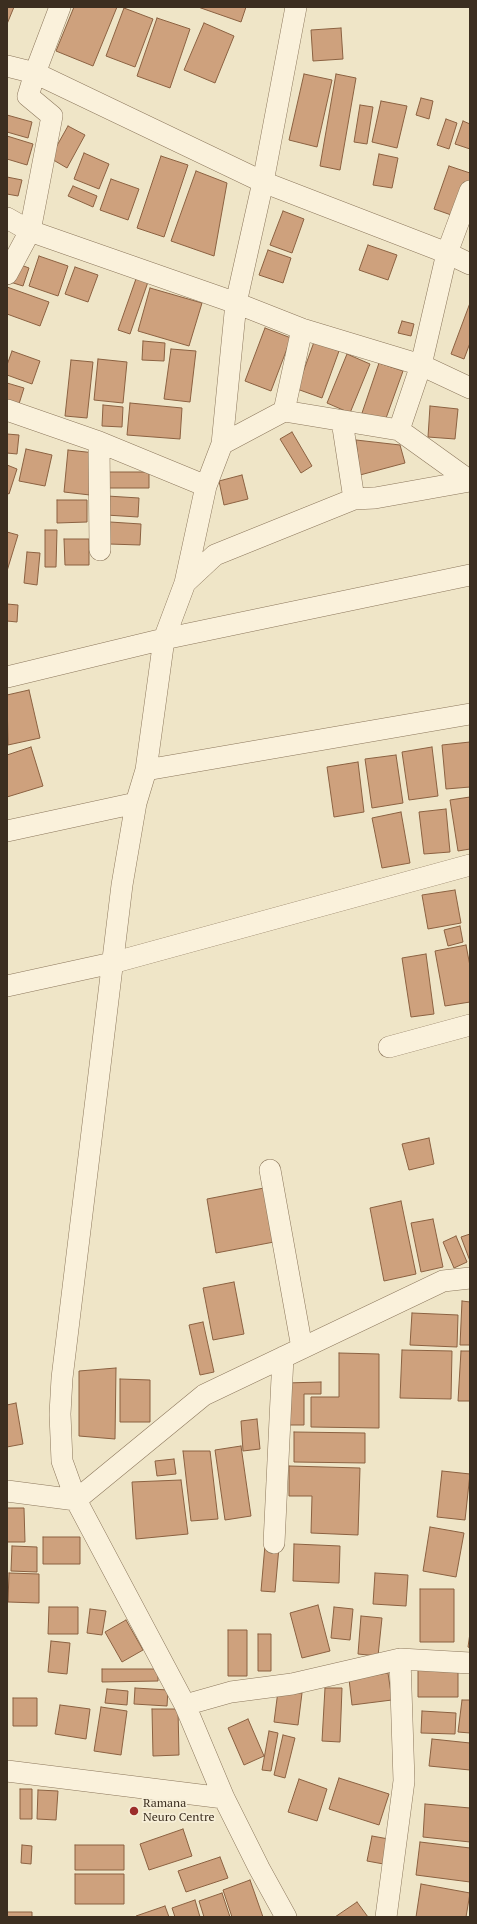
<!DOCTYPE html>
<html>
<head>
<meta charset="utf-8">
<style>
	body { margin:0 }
	#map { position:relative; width:477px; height:1924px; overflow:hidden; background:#efe5c7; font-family:"PT Serif",serif }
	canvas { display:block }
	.frame { position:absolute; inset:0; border:8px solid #3c2e20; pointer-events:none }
</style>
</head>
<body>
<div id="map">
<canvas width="477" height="1924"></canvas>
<div class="frame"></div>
</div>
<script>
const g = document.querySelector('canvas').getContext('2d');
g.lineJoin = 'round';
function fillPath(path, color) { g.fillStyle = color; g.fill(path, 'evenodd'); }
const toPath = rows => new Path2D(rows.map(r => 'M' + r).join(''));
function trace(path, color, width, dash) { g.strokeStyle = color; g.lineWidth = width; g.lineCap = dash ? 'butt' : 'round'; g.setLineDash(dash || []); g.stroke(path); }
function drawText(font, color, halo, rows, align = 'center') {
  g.font = font + ' "PT Serif",serif'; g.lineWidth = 3.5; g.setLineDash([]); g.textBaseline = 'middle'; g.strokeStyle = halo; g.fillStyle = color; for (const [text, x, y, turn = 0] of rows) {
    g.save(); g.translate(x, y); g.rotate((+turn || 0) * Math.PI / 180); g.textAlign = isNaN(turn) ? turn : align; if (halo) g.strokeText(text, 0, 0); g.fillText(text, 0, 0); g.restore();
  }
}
const building = toPath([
	[7,7,14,7,7,24,7,7],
	[74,7,117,7,93,66,56,51,74,7],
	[198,7,246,7,241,22,198,7],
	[124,8,153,19,135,67,106,56,124,8],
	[157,18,190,29,170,88,137,76,157,18],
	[204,23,234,36,215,83,184,70,204,23],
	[341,28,343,59,313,61,311,30,341,28],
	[304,74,332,80,317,147,289,140,304,74],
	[336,74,356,78,340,170,320,166,336,74],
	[421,98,433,101,429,119,416,115,421,98],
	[381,101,407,106,397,148,372,142,381,101],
	[360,105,373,107,367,144,354,142,360,105],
	[7,115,32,122,28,138,7,132,7,115],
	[446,119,457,123,449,149,437,145,446,119],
	[463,121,470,124,470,149,455,144,463,121],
	[68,126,85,135,67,168,50,158,68,126],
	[7,136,33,144,27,165,7,159,7,136],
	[84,153,109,164,99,189,74,179,84,153],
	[379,154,398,158,392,188,373,185,379,154],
	[161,156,188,165,164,237,137,228,161,156],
	[449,166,470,173,470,181,457,217,434,209,449,166],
	[196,171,227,183,214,256,171,241,196,171],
	[7,177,22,180,18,196,7,194,7,177],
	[111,179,139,189,128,220,100,210,111,179],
	[73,186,97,196,93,207,68,196,73,186],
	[283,211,304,219,292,253,270,245,283,211],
	[368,245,397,255,388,280,359,270,368,245],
	[268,250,291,258,283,283,259,275,268,250],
	[39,256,68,266,58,296,29,286,39,256],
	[13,262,29,268,23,286,7,281,13,262],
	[75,267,98,275,88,302,65,294,75,267],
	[137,276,149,279,130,334,118,330,137,276],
	[7,287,49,302,40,326,7,314,7,287],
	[150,288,202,303,189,346,138,331,150,288],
	[470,303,470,343,464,359,451,354,470,303],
	[402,321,414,324,411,336,398,333,402,321],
	[265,328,291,338,271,391,245,381,265,328],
	[143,341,165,343,164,361,142,360,143,341],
	[314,342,339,351,322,398,297,389,314,342],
	[171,349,196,351,190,402,164,399,171,349],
	[12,351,40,361,32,384,7,375,7,365,12,351],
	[347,354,370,364,350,413,327,403,347,354],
	[98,359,127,362,123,403,94,400,98,359],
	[71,360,93,362,87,418,65,416,71,360],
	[379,363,403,371,385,421,362,413,379,363],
	[7,383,24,388,18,407,7,403,7,383],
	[130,403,182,408,180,439,127,435,130,403],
	[103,405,123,407,122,427,102,426,103,405],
	[430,406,458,409,455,439,428,437,430,406],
	[292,432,312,466,301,473,280,439,292,432],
	[7,434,19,435,17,454,7,453,7,434],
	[356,440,400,445,405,463,360,475,356,440],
	[26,449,52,455,45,486,19,481,26,449],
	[68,450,95,453,90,495,64,492,68,450],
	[7,465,17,469,9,494,7,493,7,465],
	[109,472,149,472,149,488,108,488,109,472],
	[242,475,248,499,224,505,219,481,242,475],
	[107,496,139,498,138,517,106,515,107,496],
	[57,500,87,500,87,522,57,523,57,500],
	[110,522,141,524,140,545,109,544,110,522],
	[45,530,57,530,56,567,45,567,45,530],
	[7,532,18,535,7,571,7,532],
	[64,539,89,539,89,565,65,565,64,539],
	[27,552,40,553,37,585,24,583,27,552],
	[7,604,18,605,17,622,7,621,7,604],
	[29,690,40,738,8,745,7,695,29,690],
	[470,742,470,787,446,789,442,745,470,742],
	[31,747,43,786,7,797,7,755,31,747],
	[432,747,438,796,409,800,402,752,432,747],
	[396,755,403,803,372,808,365,759,396,755],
	[358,762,364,812,334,817,327,767,358,762],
	[470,797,470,849,458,851,450,800,470,797],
	[446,809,450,852,424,854,419,812,446,809],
	[401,812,410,863,382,868,372,818,401,812],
	[455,890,461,923,428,929,422,895,455,890],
	[460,926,463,942,448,946,444,930,460,926],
	[466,945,470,966,470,1002,445,1006,435,951,466,945],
	[426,954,434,1014,411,1017,402,958,426,954],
	[429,1138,434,1164,409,1170,402,1144,429,1138],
	[264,1188,274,1242,216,1253,207,1199,264,1188],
	[401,1201,416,1274,384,1281,370,1208,401,1201],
	[433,1219,443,1267,421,1272,411,1223,433,1219],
	[470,1234,470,1261,461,1237,470,1234],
	[456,1236,467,1262,454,1268,443,1242,456,1236],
	[234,1282,244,1334,213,1340,203,1288,234,1282],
	[462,1301,470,1302,470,1345,460,1345,462,1301],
	[412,1313,458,1315,457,1347,410,1345,412,1313],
	[203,1322,214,1372,200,1375,189,1325,203,1322],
	[402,1350,452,1351,451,1399,400,1398,402,1350],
	[461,1351,470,1351,470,1401,458,1401,461,1351],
	[339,1353,379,1354,379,1428,311,1427,311,1397,339,1397,339,1353],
	[116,1368,115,1439,79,1436,79,1371,116,1368],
	[120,1379,150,1380,150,1422,120,1422,120,1379],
	[321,1382,321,1394,304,1394,304,1425,287,1425,286,1383,321,1382],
	[16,1403,23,1444,7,1447,7,1405,16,1403],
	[257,1419,260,1449,243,1451,241,1421,257,1419],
	[294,1432,365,1433,365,1463,294,1462,294,1432],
	[241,1446,251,1516,225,1520,215,1450,241,1446],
	[183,1451,210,1451,218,1519,191,1521,183,1451],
	[174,1459,176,1474,157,1476,155,1461,174,1459],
	[289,1466,360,1468,358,1535,311,1533,312,1496,289,1496,289,1466],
	[442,1471,470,1474,465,1520,437,1517,442,1471],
	[181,1480,188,1534,136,1539,132,1482,181,1480],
	[7,1508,24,1508,25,1542,7,1542,7,1508],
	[430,1527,464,1533,456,1577,423,1571,430,1527],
	[43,1537,80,1537,80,1564,43,1564,43,1537],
	[294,1544,340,1546,339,1583,293,1581,294,1544],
	[265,1545,279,1547,275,1592,261,1591,265,1545],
	[12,1546,37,1547,37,1572,11,1571,12,1546],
	[9,1573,39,1574,39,1603,8,1602,9,1573],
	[375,1573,408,1575,406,1606,373,1604,375,1573],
	[420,1589,454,1589,454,1642,420,1642,420,1589],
	[318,1605,330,1651,302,1658,290,1613,318,1605],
	[49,1607,78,1607,78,1634,48,1634,49,1607],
	[334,1607,353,1609,350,1640,331,1638,334,1607],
	[90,1609,106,1611,102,1635,87,1633,90,1609],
	[361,1616,382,1618,378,1656,358,1654,361,1616],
	[126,1620,143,1650,122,1662,105,1632,126,1620],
	[228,1630,247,1630,247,1676,228,1676,228,1630],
	[470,1633,470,1648,468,1647,470,1633],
	[258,1634,271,1634,271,1671,258,1671,258,1634],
	[51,1641,70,1643,67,1674,48,1672,51,1641],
	[418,1664,458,1664,458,1697,418,1697,418,1664],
	[102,1669,158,1669,158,1681,102,1682,102,1669],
	[388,1673,392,1700,352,1705,349,1679,388,1673],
	[135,1688,168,1690,167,1706,134,1704,135,1688],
	[325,1688,342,1688,340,1742,322,1741,325,1688],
	[107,1689,128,1691,127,1705,105,1703,107,1689],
	[278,1691,302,1693,298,1725,274,1722,278,1691],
	[13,1698,37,1698,37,1726,13,1726,13,1698],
	[462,1700,470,1700,470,1733,458,1732,462,1700],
	[60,1705,90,1709,86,1739,55,1734,60,1705],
	[101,1707,127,1711,121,1755,94,1751,101,1707],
	[152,1709,178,1709,179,1755,153,1756,152,1709],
	[422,1711,456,1713,455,1734,421,1733,422,1711],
	[248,1719,264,1756,244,1765,228,1728,248,1719],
	[269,1731,278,1733,271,1771,262,1770,269,1731],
	[283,1735,295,1738,285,1778,274,1775,283,1735],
	[432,1739,470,1743,470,1770,429,1766,432,1739],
	[339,1778,389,1794,379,1825,329,1809,339,1778],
	[299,1779,327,1789,317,1821,288,1812,299,1779],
	[20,1789,32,1789,32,1819,20,1819,20,1789],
	[38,1790,58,1791,56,1820,37,1819,38,1790],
	[425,1804,470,1808,470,1842,423,1837,425,1804],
	[183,1829,192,1856,149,1870,140,1844,183,1829],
	[372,1836,394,1840,389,1865,367,1861,372,1836],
	[420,1842,470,1848,470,1882,416,1875,420,1842],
	[22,1845,32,1846,31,1864,21,1863,22,1845],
	[75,1845,124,1845,124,1870,75,1870,75,1845],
	[220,1857,228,1878,186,1892,178,1871,220,1857],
	[75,1874,124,1874,124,1904,75,1904,75,1874],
	[250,1880,263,1917,232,1917,223,1890,250,1880],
	[421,1884,470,1893,466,1917,416,1917,421,1884],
	[222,1893,230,1917,204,1917,199,1901,222,1893],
	[195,1900,200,1917,175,1917,172,1908,195,1900],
	[357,1902,368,1917,335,1917,357,1902],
	[165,1906,169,1917,136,1917,136,1916,165,1906],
	[7,1912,32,1912,32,1917,7,1917,7,1912]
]);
fillPath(building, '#cea17d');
trace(building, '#8b6141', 1);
const minor = toPath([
	[7,66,35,73,263,182,447,253,470,264],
	[7,218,30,231,236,303,302,329,421,365,470,388],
	[7,274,30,231,52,116,28,96,35,73,60,7],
	[7,410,99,442,206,486],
	[284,411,302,329],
	[342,421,354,499],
	[399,430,421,365,447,253,470,191],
	[99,442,100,550],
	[222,444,284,411,399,430,470,481],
	[185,583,215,555,354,499,375,498,470,481],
	[7,677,164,639,470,575],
	[146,770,470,714],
	[7,831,136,803],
	[7,986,112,963,470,865],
	[389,1047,470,1025],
	[270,1170,302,1348],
	[7,1491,76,1500,204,1395,443,1281,470,1278],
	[274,1543,283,1357],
	[185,1705,231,1692,292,1684,400,1659,470,1663],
	[7,1771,224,1798],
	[286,1917,259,1868,224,1798,185,1705,76,1500,62,1461,60,1414,62,1378,122,885,136,803,146,770,164,639,185,583,206,486,222,444,236,303,263,182,296,7],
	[386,1917,404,1781,400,1659]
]);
trace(minor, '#8c775c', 22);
trace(minor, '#faf1db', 21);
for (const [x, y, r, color] of [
	[134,1811,5,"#9c2d2b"]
]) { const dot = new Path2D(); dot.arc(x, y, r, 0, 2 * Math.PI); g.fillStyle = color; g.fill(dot); trace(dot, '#f6eed7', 1.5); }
drawText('12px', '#3c2e20', '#f6eed7', [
	["Ramana",143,1804],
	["Neuro Centre",143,1818]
], 'left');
</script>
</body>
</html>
